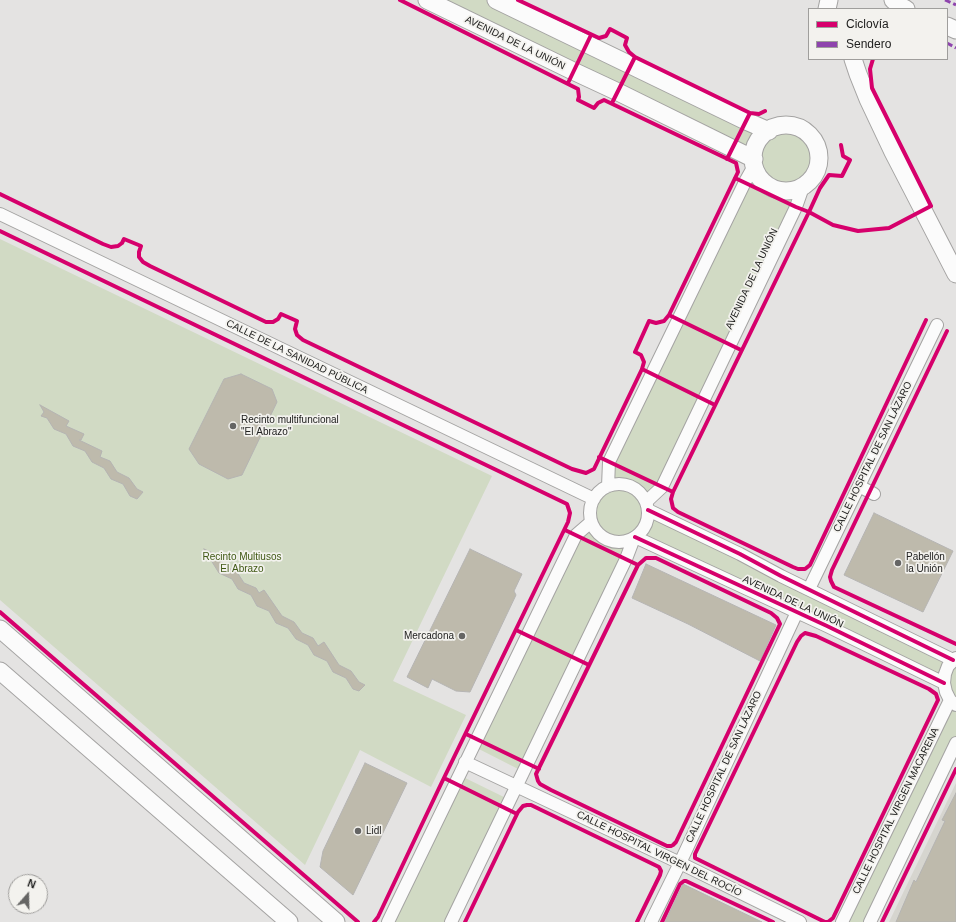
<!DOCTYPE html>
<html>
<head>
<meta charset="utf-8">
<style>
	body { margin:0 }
	#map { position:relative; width:956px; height:922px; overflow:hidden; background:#e4e3e2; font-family:Helvetica,sans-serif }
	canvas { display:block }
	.legend { position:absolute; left:808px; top:8px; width:140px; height:52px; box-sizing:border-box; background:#f3f2ee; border:1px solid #9f9e9c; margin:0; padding:5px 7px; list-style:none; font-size:12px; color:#212120 }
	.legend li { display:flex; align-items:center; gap:8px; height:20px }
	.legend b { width:20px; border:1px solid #9f9e9c }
	.north { position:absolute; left:8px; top:874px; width:40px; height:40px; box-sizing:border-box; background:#f3f2ee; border:1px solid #9f9e9c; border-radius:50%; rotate:20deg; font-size:11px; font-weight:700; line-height:16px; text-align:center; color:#212120 }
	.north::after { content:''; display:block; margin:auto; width:14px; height:18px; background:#656564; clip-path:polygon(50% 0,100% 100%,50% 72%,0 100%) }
</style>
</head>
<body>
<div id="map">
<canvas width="956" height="922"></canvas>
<ul class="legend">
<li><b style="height:5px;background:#d6006c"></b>Ciclovía</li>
<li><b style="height:5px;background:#8e44ad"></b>Sendero</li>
</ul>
<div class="north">N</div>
</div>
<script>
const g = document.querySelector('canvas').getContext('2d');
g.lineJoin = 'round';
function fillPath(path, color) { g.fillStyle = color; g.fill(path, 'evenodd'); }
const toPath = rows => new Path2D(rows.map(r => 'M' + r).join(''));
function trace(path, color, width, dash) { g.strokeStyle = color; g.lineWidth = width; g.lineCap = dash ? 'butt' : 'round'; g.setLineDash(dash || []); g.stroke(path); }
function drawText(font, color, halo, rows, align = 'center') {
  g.font = font + ' Helvetica,sans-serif'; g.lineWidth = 3.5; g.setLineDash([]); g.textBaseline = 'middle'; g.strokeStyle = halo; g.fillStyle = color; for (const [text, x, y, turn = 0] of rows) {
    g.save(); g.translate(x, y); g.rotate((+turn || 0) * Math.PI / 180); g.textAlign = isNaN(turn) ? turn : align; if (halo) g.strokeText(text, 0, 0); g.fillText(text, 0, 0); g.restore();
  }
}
fillPath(toPath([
	[956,783,956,922,889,922]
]), '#d6d5cf');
fillPath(toPath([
	[427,0,496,0,771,129,778,127,789,126,800,128,810,135,817,146,819,155,818,168,812,180,803,187,662,487,646,502,956,658,956,743,870,922,842,922,950,700,944,683,634,538,524,772,473,746,576,535,591,522,590,512,595,496,601,490,608,486,609,462,754,166],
	[0,239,492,476,393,681,466,715,431,787,360,750,305,865,0,600],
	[459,775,510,800,451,922,388,922]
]), '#d1dac4');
const building = toPath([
	[241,374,272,389,277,402,242,475,228,479,199,464,189,449,224,379,241,374],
	[40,405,69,421,66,426,84,434,81,440,79,440,102,451,100,457,110,461,117,472,129,478,137,489,143,492,137,499,130,496,123,484,111,479,104,468,92,462,85,451,73,446,66,434,54,429,47,418,41,416,44,412,40,405],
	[874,513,953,551,923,612,844,575,874,513],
	[204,549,217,555,225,566,237,572,244,583,256,588,259,593,264,590,282,616,294,622,302,633,313,638,318,646,324,642,339,665,351,671,359,682,365,685,359,691,353,689,346,678,333,672,327,661,314,655,308,645,296,639,288,628,276,623,269,611,257,606,251,595,238,589,232,579,219,573,204,549],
	[470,549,522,574,514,591,516,595,470,692,456,691,432,679,428,688,407,677,470,549],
	[646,564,776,625,760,661,688,624,632,598,646,564],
	[365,763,407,783,353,895,320,867,323,851,365,763],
	[956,793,956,922,896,922,914,880,916,882,945,821,942,820,956,793],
	[683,884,762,922,665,922,683,884]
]);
fillPath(building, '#bebaac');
trace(building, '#b5b4b3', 1);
const street = toPath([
	[0,214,594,499],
	'590 513a29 29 0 1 1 58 0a29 29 0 1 1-58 0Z',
	[608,486,609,462,745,182,754,166],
	[859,486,874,494],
	[646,502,662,487,796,207,803,187],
	[648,510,740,554,781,576,953,660],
	[635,537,827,626,944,683],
	[809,589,937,325],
	[956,705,950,700,946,692,944,683,945,674,948,666,956,658],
	[465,762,680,863,800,922],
	[388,922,576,535,591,522],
	[451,922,626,559,634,538],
	[651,922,680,863,797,612],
	[842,922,950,700],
	[870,922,956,743]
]);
const secondary = toPath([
	[427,0,573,71,618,92,754,159],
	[496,0,746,121,769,131],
	[893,0,902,7,906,9],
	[827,9,829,0],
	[947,26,956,30],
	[853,59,858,74,868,99,893,152,956,274],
	'753 158a33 33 0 1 1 66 0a33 33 0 1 1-66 0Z',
	[0,629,336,922],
	[0,671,289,922]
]);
trace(street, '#a4a3a2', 14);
trace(secondary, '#a4a3a2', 19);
trace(street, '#fbfbfb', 12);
trace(secondary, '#fbfbfb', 17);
trace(toPath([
	[945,0,956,5],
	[947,43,956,48]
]), '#8e44ad', 3, [6, 3]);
trace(toPath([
	[518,0,599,38,606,36,610,29,627,38,625,45,629,52,635,57,750,113],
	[568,83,591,35],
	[612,103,635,57],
	[841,145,843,156,850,160,842,176,829,175,820,188,809,212,673,492,671,499,673,508,678,512,793,567,798,569,805,569,810,565,926,320],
	[727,159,750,113,759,114,765,111],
	[735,178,796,207,809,212,833,225,858,231,889,228,931,206,872,88,870,69,873,59],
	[0,194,103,244,111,247,118,246,122,243,124,239,141,246,139,252,139,257,143,262,150,266,266,322,273,322,278,319,281,314,297,321,295,329,297,335,303,340,572,469,586,473,594,469,642,369,644,362,641,355,635,352,649,321,656,323,664,321,669,315,738,172,736,163,604,100,598,103,594,108,578,100,579,97,578,89,400,0],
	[0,231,567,504,570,513,568,522,441,784,378,917,374,922],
	[669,315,741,350],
	[947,331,832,570,830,577,831,581,834,587,956,644],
	[642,369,715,405],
	[599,457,673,492],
	[648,510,740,554,781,576,953,660],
	[565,530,638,565],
	[635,537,827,626,944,683],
	[646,558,656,558,771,613,777,618,780,624,676,842,673,845,671,846,667,846,551,790,540,784,538,781,536,774,638,565,646,558],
	[0,612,358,922],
	[516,630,589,665],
	[805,633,816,636,929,689,936,694,938,700,833,918,828,922,825,922,695,858,695,854,797,642,801,636,805,633],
	[466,734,539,769],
	[444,778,517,814],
	[465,922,518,812,523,806,527,805,531,805,659,867,661,871,660,875,637,922],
	[662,922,680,884,684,881,686,881,773,922],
	[882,922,956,769]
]), '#d6006c', 4);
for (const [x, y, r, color] of [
	[233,426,4,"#656564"],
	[898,563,4,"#656564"],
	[462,636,4,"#656564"],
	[358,831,4,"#656564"]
]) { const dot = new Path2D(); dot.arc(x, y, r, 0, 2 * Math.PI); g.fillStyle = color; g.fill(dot); trace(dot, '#f3f2ee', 1.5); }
drawText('10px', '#212120', '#f3f2ee', [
	["AVENIDA DE LA UNIÓN",515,43,26],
	["AVENIDA DE LA UNIÓN",752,279,-65],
	["CALLE DE LA SANIDAD PÚBLICA",297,357,26],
	["CALLE HOSPITAL DE SAN LÁZARO",873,457,-64],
	["AVENIDA DE LA UNIÓN",793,602,25],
	["CALLE HOSPITAL DE SAN LÁZARO",724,767,-65],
	["CALLE HOSPITAL VIRGEN MACARENA",896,811,-64],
	["CALLE HOSPITAL VIRGEN DEL ROCÍO",659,854,26]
]);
drawText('10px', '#212120', '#f3f2ee', [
	["Recinto multifuncional",241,420],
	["\"El Abrazo\"",241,432],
	["Pabellón",906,557],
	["la Unión",906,569],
	["Mercadona",454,636,"right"],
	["Lidl",366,831]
], 'left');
drawText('10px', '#415a16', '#f3f2ee', [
	["Recinto Multiusos",242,557],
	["El Abrazo",242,569]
]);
</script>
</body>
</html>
